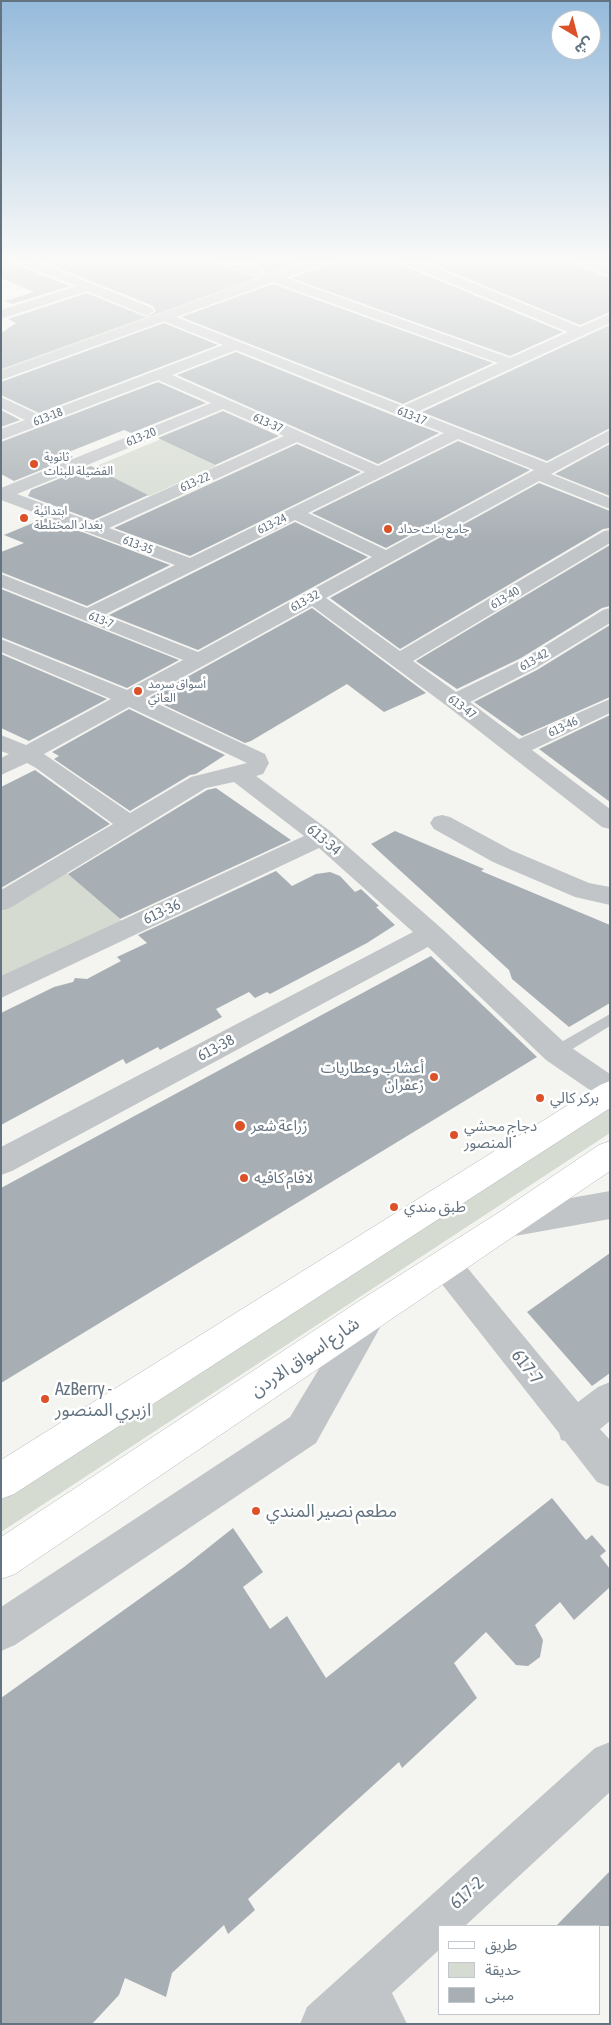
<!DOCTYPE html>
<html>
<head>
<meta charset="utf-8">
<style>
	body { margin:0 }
	#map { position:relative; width:611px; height:2025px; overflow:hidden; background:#f4f4f0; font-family:"Asap Condensed","Noto Sans Arabic",sans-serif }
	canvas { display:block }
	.frame { position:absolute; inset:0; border:2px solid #647380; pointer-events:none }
	.legend { position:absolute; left:438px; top:1925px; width:162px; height:90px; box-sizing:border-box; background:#fff; border:1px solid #c1c7cc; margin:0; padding:6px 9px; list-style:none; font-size:15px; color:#647380 }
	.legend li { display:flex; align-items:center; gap:10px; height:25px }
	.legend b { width:25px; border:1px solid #c1c7cc }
	.north { position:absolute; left:551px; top:10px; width:50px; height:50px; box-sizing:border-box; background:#fff; border:1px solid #c1c7cc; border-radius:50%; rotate:143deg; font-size:14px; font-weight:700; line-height:20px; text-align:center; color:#647380 }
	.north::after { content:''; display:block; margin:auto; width:18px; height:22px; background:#dc5128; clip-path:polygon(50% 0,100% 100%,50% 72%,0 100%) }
</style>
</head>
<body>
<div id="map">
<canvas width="611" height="2025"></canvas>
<div class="frame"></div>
<ul class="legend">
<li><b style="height:6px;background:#fff"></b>طريق</li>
<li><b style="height:14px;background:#d5dbd1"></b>حديقة</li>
<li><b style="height:14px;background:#a8afb4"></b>مبنى</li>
</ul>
<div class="north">ش</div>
</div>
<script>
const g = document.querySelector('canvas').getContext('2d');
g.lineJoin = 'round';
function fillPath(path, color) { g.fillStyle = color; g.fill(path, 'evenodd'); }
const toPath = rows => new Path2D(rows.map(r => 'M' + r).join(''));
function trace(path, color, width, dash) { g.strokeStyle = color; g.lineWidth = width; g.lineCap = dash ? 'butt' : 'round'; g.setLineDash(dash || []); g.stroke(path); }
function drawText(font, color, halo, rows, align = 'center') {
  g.font = font + ' "Asap Condensed","Noto Sans Arabic",sans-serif'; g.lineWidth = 5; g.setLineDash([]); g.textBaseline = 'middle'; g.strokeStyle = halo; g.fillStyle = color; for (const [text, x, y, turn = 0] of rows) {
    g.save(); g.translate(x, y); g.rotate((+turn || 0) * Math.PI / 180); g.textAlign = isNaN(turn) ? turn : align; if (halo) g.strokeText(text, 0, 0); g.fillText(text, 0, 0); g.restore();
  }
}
fillPath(toPath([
	[305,259,318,259,1,372,1,367],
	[161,439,216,466,149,496,94,467],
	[66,872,125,924,1,980,1,912],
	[602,1110,610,1110,610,1133,1,1532,1,1497]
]), '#d5dbd1');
fillPath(toPath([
	[1,259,12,259,15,264,70,286,12,304,5,301,34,292,1,278],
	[36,259,213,259,216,264,258,277,150,316,156,311,153,306],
	[239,259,307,259,263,275,265,271,262,267],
	[333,259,396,259,399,264,563,332,510,356,291,278,330,264],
	[420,259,562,259,610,278,610,312,580,325],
	[273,284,493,363,403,404,181,317],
	[87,293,146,317,1,369,1,333,16,323,8,319],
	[164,323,218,345,39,413,1,395,1,382],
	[610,325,610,428,547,461,422,412],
	[236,352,397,417,439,433,378,464,177,375],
	[158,382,206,403,131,433,124,430,66,453,73,457,14,481,1,474,1,442],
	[1,410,20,420,1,427],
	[223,411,279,436,215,465,158,438],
	[458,441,530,470,386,548,312,513],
	[297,444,361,472,190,556,114,528],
	[610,444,610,496,555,474],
	[91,466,148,495,93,520,28,496,31,490],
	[539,483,610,511,610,528,603,529,400,649,330,598],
	[45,518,170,565,87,606,1,572,1,552,24,543,4,535],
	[295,522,368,557,198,650,109,615],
	[610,545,610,606,602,608,521,658,457,689,416,661],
	[1,589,179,660,127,688,1,637],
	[312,608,426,693,384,712,347,684,251,741,245,743,149,698],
	[610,625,610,697,522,736,474,702,537,670],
	[1,654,107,699,29,741,1,728],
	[129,709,225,755,196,774,190,775,130,811,54,759,59,756,52,752],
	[610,715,610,802,539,749],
	[35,770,110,824,1,888,1,787],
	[216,788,291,840,120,919,68,874,207,790],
	[395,831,484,869,481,871,610,925,610,1003,569,1027,512,979,509,970,371,844],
	[276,871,292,886,316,874,330,872,340,876,355,892,361,889,379,906,376,907,395,925,367,943,270,994,267,992,255,998,249,992,216,1009,222,1017,160,1050,158,1047,126,1064,123,1059,1,1125,1,1013,54,987,73,982,75,978,87,979,121,961,117,957,147,943,138,935],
	[431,956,537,1057,1,1383,1,1188],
	[610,1253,610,1373,592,1386,527,1312],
	[552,1498,586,1540,592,1535,606,1551,600,1556,610,1569,610,1587,574,1620,560,1602,535,1625,543,1640,540,1657,528,1666,516,1665,486,1632,454,1663,477,1698,402,1768,399,1762,248,1899,255,1910,228,1934,224,1925,172,1973,166,1997,125,1978,119,1995,92,2024,1,2024,1,1698,184,1567,233,1528,263,1572,243,1587,270,1629,287,1616,326,1678],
	[610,1871,610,1926,556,1926]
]), '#a8afb4');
const secondary = toPath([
	[610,1081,610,1108,14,1494,1,1499,1,1460,600,1085,610,1081],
	[610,1141,610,1171,15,1574,1,1579,1,1537,359,1301,498,1213,599,1145,610,1141]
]);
trace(secondary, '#b4b8bc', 1);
fillPath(toPath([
	[610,1014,610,1026,561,1056,556,1058,551,1056,549,1052,551,1048,610,1014]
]), '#c2c5c8');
fillPath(toPath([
	[14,259,31,259,152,308,154,311,147,315,142,314,87,291,1,319,1,310,76,286,16,262,14,259],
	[215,259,233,259,261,269,263,272,261,275,253,275,217,262,215,259],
	[398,259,415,259,580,327,610,314,610,323,417,412,547,463,610,430,610,442,551,474,610,498,610,509,539,481,326,598,400,651,604,531,610,530,610,543,413,661,456,692,522,660,603,610,610,608,610,623,536,668,470,702,519,739,610,699,610,713,532,750,610,809,610,829,602,827,447,706,312,606,145,698,265,754,269,763,263,774,256,776,330,831,440,927,566,1044,610,1074,610,1101,600,1097,546,1060,428,947,12,1171,1,1175,1,1147,413,932,319,848,1,998,1,976,304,836,234,782,206,788,10,908,1,911,1,890,113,824,36,768,27,763,1,775,1,758,9,754,1,751,1,735,26,745,111,699,1,652,1,639,127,690,183,660,1,587,1,574,87,608,175,565,1,500,1,488,211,403,158,380,1,440,1,429,25,420,1,408,1,397,39,415,223,345,161,320,159,317,166,313,403,406,498,363,270,281,269,278,270,275,275,274,510,358,568,332,400,262,398,259],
	[236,350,398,415,444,433,378,466,172,375,236,350],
	[223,409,284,436,93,522,17,494,223,409],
	[458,439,534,470,386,550,308,513,458,439],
	[297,442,365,472,190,558,109,528,297,442],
	[295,520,372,557,198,652,104,615,295,520],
	[129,707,247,763,191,777,130,813,44,754,129,707],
	[442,815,450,817,511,850,589,883,610,887,610,905,575,897,493,862,434,829,430,823,434,817,442,815],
	[610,1191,610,1219,509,1237,498,1233,493,1223,498,1213,509,1209,610,1191],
	[445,1249,456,1254,578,1402,598,1387,610,1382,610,1421,600,1429,610,1440,610,1487,597,1482,565,1441,561,1440,559,1433,434,1274,429,1264,434,1254,445,1249],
	[370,1299,382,1304,387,1315,316,1443,15,1645,1,1651,1,1607,290,1417,358,1304,370,1299],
	[610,1742,610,1792,465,1926,440,1926,440,1949,392,1993,407,2024,300,2024,307,2007,595,1748,610,1742]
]), '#c2c5c8');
fillPath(toPath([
	[313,259,331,259,329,262,1,380,1,371,313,259],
	[570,259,588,259,610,268,610,276,572,262,570,259]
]), '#c2c5c8');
fillPath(secondary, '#fff');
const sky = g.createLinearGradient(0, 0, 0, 543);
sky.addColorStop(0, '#95badb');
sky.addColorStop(0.48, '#fafaf8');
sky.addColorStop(1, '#fafaf800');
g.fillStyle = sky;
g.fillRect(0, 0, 611, 543);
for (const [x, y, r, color] of [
	[34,464,5,"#dc5128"],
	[24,518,5,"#dc5128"],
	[388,529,5,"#dc5128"],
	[138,691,5,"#dc5128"],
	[434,1077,5,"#dc5128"],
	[540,1098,5,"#dc5128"],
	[240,1126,6,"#dc5128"],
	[454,1135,5,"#dc5128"],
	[244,1178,5,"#dc5128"],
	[394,1207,5,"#dc5128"],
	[45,1399,5,"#dc5128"],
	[256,1511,5,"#dc5128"]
]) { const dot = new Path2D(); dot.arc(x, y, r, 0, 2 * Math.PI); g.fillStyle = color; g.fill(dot); trace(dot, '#fff', 2); }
drawText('12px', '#647380', '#fff', [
	["613-17",412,416,22],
	["613-18",48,417,-21],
	["613-37",268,423,24],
	["613-20",141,437,-22],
	["613-22",195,482,-24],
	["613-24",272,524,-26],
	["613-35",138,545,21],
	["613-40",505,598,-31],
	["613-32",305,601,-29],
	["613-7",101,620,22],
	["613-42",534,660,-30],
	["613-47",462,707,37],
	["613-46",563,727,-25]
]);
drawText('12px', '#647380', '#fff', [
	["ثانوية",44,457],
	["الفضيلة للبنات",44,471],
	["ابتدائية",34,511],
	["بغداد المختلطة",34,525],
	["جامع بنات حداد",398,529],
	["أسواق سرمد",148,684],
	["العاني",148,698]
], 'left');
drawText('15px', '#647380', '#fff', [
	["613-34",324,840,40],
	["613-36",162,912,-25],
	["613-38",216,1048,-28]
]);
drawText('15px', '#647380', '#fff', [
	["أعشاب وعطاريات",424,1068,"right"],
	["زعفران",424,1085,"right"],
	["بركر كالي",550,1098],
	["زراعة شعر",251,1126],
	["دجاج محشي",464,1126],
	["المنصور",464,1143],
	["لافام كافيه",254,1178],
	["طبق مندي",404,1207]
], 'left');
drawText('18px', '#647380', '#fff', [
	["شارع اسواق الاردن",305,1357,-34],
	["617-7",527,1367,52],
	["617-2",467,1893,-42]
]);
drawText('18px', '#647380', '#fff', [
	["AzBerry -",55,1389],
	["ازبري المنصور",55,1410],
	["مطعم نصير المندي",266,1511]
], 'left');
</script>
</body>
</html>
